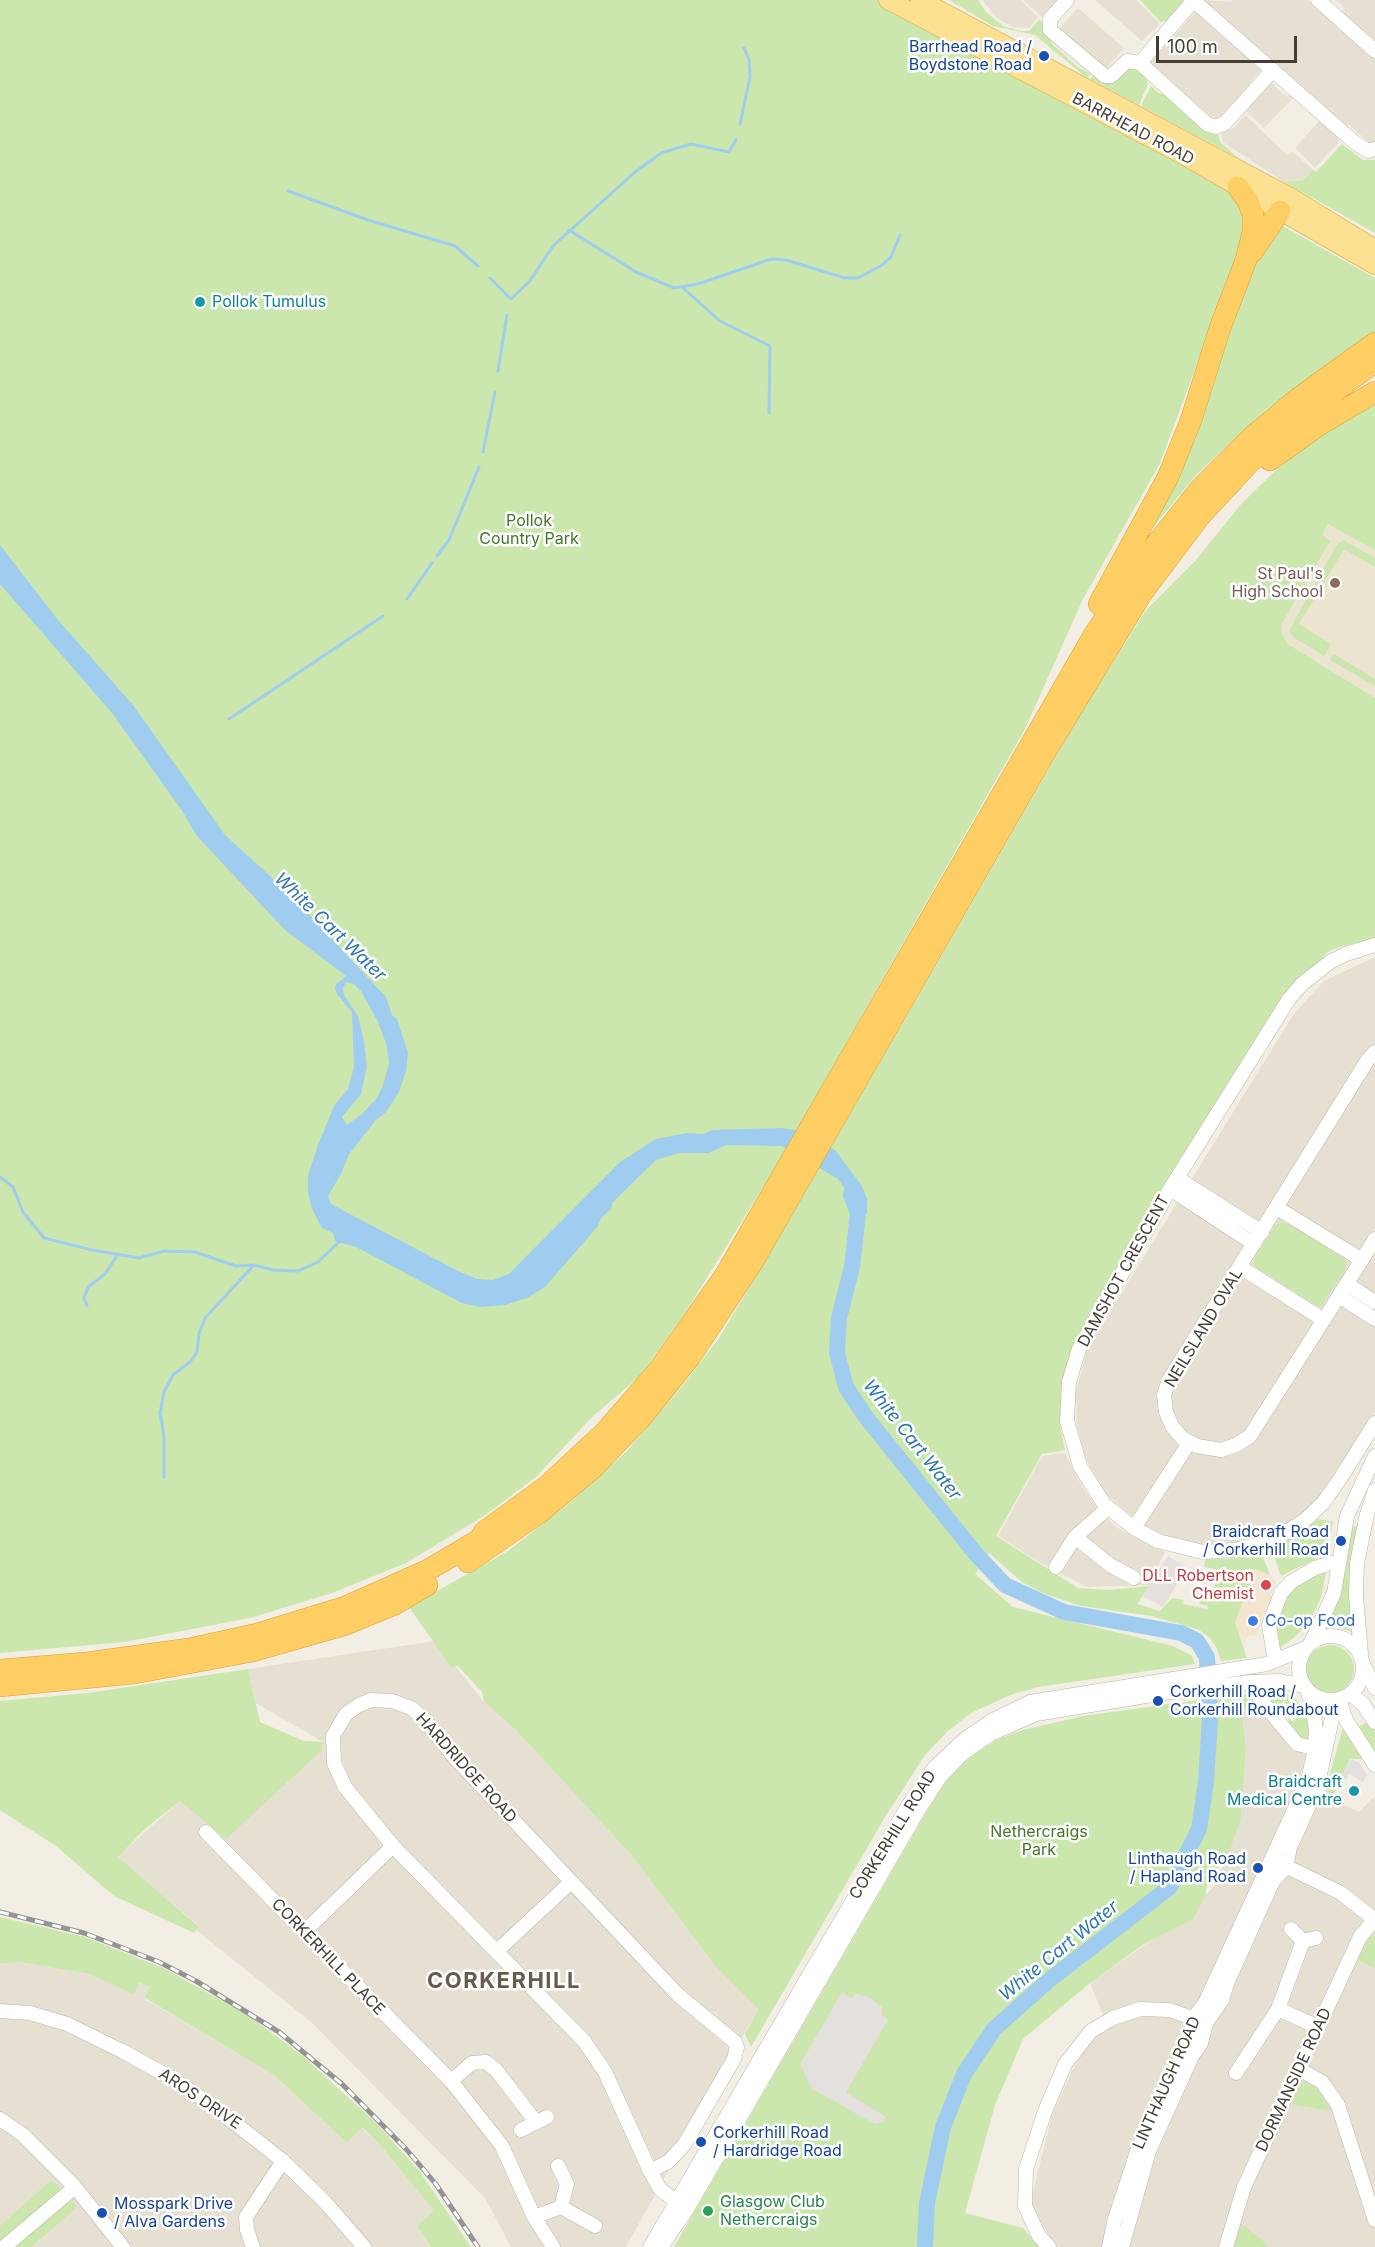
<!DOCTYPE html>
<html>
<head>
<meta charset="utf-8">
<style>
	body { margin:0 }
	#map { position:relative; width:1375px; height:2247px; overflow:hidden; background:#f2eee4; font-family:Inter,sans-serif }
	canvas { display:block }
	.scale { position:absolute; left:1156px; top:36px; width:141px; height:27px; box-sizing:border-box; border:3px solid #443e34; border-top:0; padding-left:8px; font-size:18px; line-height:21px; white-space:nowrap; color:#443e34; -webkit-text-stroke:4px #fff; paint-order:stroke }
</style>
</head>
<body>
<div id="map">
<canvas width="1375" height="2247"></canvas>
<div class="scale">100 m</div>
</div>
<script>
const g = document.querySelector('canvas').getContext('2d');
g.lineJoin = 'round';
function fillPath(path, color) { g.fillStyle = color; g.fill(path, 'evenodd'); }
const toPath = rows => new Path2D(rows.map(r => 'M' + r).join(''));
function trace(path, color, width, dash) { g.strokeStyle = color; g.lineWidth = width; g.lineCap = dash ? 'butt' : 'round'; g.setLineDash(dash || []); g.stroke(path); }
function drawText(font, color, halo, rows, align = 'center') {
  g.font = font + ' Inter,sans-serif'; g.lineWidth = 5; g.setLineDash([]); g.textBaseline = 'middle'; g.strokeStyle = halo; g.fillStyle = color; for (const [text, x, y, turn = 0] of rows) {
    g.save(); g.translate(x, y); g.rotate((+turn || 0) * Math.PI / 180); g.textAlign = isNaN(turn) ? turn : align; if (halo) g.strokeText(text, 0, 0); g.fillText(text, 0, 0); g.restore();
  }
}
fillPath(toPath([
	[982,0,1020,0,1038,17,1029,28,1013,27,997,18],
	[1023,0,1058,0,1044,19],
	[1095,0,1136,0,1160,24,1142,41],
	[1203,0,1231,2,1233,0,1308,0,1375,59,1375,142,1370,144,1349,124,1347,126],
	[1336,0,1375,0,1375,42,1342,12,1345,8],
	[1078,8,1124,48,1106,69,1059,29],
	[1196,11,1261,70,1220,120,1214,120,1150,63],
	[1270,82,1287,97,1290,94,1294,97,1264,128,1245,110],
	[1245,115,1287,155,1293,152,1313,170,1303,180,1284,182,1223,142,1221,133,1235,127],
	[1320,120,1339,136,1339,142,1315,168,1295,148],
	[1375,957,1375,1415,1335,1479,1301,1517,1261,1539,1229,1546,1186,1543,1153,1531,1131,1516,1105,1493,1086,1459,1077,1428,1076,1391,1087,1349,1293,1015,1324,981],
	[1065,1453,1082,1486,1097,1508,1116,1527,1165,1552,1149,1585,1088,1587,1049,1568,998,1536,1042,1456],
	[435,1641,484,1702,516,1730,632,1856,716,1967,758,2009,626,2247,511,2247,485,2198,311,2022,196,1930,198,1925,117,1857,180,1801,323,1742,256,1703,248,1669],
	[1254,1702,1293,1750,1306,1755,1298,1784,1359,1812,1375,1796,1375,2247,1056,2247,1030,2204,1052,2115,1072,2071,1104,2017,1090,1983,1189,1914,1215,1885,1241,1818,1246,1749,1242,1713],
	[19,1962,89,1974,134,1993,139,1982,149,1987,145,1999,275,2076,347,2143,361,2127,381,2146,435,2212,417,2226,431,2247,0,2247,0,1964]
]), '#e6e0d2');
fillPath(toPath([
	[1255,1569,1270,1575,1276,1582,1256,1636,1248,1635,1244,1644,1235,1622]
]), '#f4e5cf');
fillPath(toPath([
	[1375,440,1375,698,1268,631]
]), '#ebe4ce');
fillPath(toPath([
	[0,0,892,0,1233,195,1250,214,1231,273,1160,463,1083,599,1025,729,775,1168,685,1313,641,1375,591,1418,536,1477,484,1516,406,1563,332,1593,250,1618,124,1642,0,1653],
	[949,0,978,0,986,12,1003,26,1021,31,1029,31,1040,19,1052,44,1079,68,1091,74,1087,78,1035,35,993,26],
	[1140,0,1184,0,1167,21,1161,22],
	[1129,67,1135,68,1146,77,1148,84,1139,105,1090,79,1093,76,1108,82],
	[1151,86,1160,94,1165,94,1204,129,1218,134,1221,143,1237,157,1141,106],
	[1342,144,1363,160,1375,160,1375,233,1284,182,1303,180,1313,170,1316,172],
	[1281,225,1375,278,1375,333,1268,408,1197,474,1145,537,1189,448,1253,267],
	[1371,403,1375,406,1375,550,1328,524,1322,535,1330,541,1282,623,1282,634,1288,644,1375,698,1375,939,1339,947,1328,952,1278,1004,1072,1349,1060,1408,1060,1425,1065,1450,1042,1454,996,1536,1078,1588,1108,1590,1149,1586,1137,1604,1160,1611,1172,1598,1184,1600,1183,1604,1207,1609,1208,1606,1199,1604,1200,1596,1212,1599,1218,1570,1204,1567,1205,1559,1227,1559,1261,1552,1270,1575,1255,1569,1245,1596,1233,1588,1229,1597,1244,1599,1235,1622,1247,1658,1221,1661,1217,1649,1210,1638,1199,1630,1152,1616,1081,1606,1045,1594,1022,1582,989,1553,975,1574,1013,1607,1173,1646,1191,1655,1195,1664,1038,1687,1010,1695,971,1713,948,1731,925,1755,885,1817,751,2047,745,2034,758,2009,716,1967,632,1856,516,1730,484,1702,482,1692,458,1666,451,1667,409,1607,508,1551,567,1505,626,1452,684,1384,719,1338,783,1231,1078,718,1146,610,1196,560,1242,503,1274,472,1317,435],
	[1343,540,1375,558,1375,567,1344,549,1299,624,1331,644,1324,656,1293,637,1289,631,1336,546],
	[1334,654,1375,679,1375,686,1330,660],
	[1280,1222,1289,1224,1346,1260,1346,1269,1321,1306,1316,1306,1254,1266,1255,1257,1275,1226],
	[1319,1519,1333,1522,1325,1554,1281,1576,1271,1548],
	[1356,1526,1359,1528,1353,1632,1328,1624,1338,1600,1351,1528],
	[1326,1572,1321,1598,1310,1620,1295,1637,1278,1649,1275,1625,1286,1597,1303,1581],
	'1306 1669a24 24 0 1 1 48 0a24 24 0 1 1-48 0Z',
	[248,1669,260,1722,304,1741,323,1742,322,1750,226,1839,180,1801,146,1828,118,1857,198,1926,194,1933,114,1896,56,1846,0,1810,0,1701,88,1693],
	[1279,1690,1296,1699,1304,1709,1309,1728,1307,1740,1300,1739,1289,1726,1288,1718,1293,1721,1298,1717,1284,1701,1280,1704,1282,1710,1276,1709,1264,1692],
	[1250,1693,1254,1702,1242,1713,1246,1749,1241,1818,1230,1850,1207,1883,1206,1895,1193,1919,1144,1944,1090,1983,1023,2039,995,2105,965,2213,1023,2228,1039,2247,674,2247,941,1787,970,1757,996,1740,1023,1730,1083,1716],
	[1369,1721,1375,1731,1375,1757,1356,1729],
	[1343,1728,1362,1759,1350,1759,1332,1798,1324,1795],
	[0,1917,85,1937,163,1968,246,2014,303,2056,377,2124,420,2172,471,2247,431,2247,417,2226,434,2211,381,2146,362,2127,347,2143,275,2076,145,1998,149,1987,139,1982,134,1994,89,1974,19,1962,0,1964],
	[1371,1935,1375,1936,1375,1968,1357,1960],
	[1307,2081,1318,2089,1331,2111,1290,2104,1300,2084],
	[49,2182,55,2183,61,2188,59,2191,0,2243,0,2226],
	[68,2198,77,2207,31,2247,12,2247],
	[1240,2223,1262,2240,1268,2247,1234,2247]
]), '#cbe7ad');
fillPath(toPath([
	[1168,1556,1187,1568,1163,1607,1142,1596],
	[1351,1759,1359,1763,1367,1775,1363,1782,1349,1774,1346,1780,1342,1777],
	[842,1992,851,1998,857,1994,869,1997,882,2007,882,2014,888,2020,846,2092,886,2117,883,2122,875,2124,812,2089,800,2064]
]), '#e3e0dd');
fillPath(toPath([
	[0,545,58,620,133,705,225,835,292,896,386,997,392,1015,397,1019,408,1053,406,1071,399,1092,385,1113,376,1120,349,1154,341,1174,328,1196,331,1204,456,1270,477,1279,493,1280,509,1274,620,1162,656,1139,687,1133,704,1134,712,1130,783,1128,803,1132,836,1151,862,1186,867,1199,867,1214,851,1215,844,1187,838,1179,782,1146,726,1145,709,1153,679,1153,656,1160,612,1203,611,1209,601,1218,598,1226,545,1287,527,1298,505,1305,480,1307,462,1303,356,1247,335,1241,333,1233,322,1228,312,1209,308,1193,308,1176,318,1145,334,1106,348,1089,354,1067,352,1012,337,994,335,988,336,984,346,976,285,930,196,835,183,812,112,713,0,584],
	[346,982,354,984,361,991,378,1022,387,1046,389,1064,382,1088,376,1099,362,1114,347,1125,342,1117,361,1094,367,1067,364,1042,358,1016,344,995,343,988]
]), '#a0cdef');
trace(toPath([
	[740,124,750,77,749,59,744,48],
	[288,191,368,220,455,246,478,266],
	[569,230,636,272,674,288,698,284,771,259,786,260,845,278,858,278,882,265,891,257,900,235],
	[490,278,511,299,529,282,553,246,634,173,661,153,691,144,729,152,736,140],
	[682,287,720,321,770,346,769,413],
	[498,371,507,315],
	[483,452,495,392],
	[437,556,449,540,479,467],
	[407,599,432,563],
	[229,719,383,616],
	[0,1177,13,1187,23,1212,44,1238,92,1250,139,1258,164,1251,195,1252,236,1266,254,1265,273,1270,298,1271,318,1262,340,1241],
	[87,1306,84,1298,88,1287,105,1274,118,1254],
	[164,1477,164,1435,160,1413,164,1392,173,1375,190,1362,197,1352,199,1334,205,1318,254,1265]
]), '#a0cdef', 3);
trace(toPath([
	[851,1195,858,1213,852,1267,839,1318,837,1353,846,1387,865,1416,975,1553,1005,1585,1064,1612,1181,1633,1197,1641,1207,1657,1210,1719,1206,1782,1199,1829,1170,1887,1048,1981,994,2029,964,2074,943,2127,927,2203,925,2247]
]), '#a0cdef', 16);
const minor = toPath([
	[1067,0,1050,19,1050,30,1105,76,1111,76,1127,61,1140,63,1193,1],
	[1193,0,1354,142,1368,151,1375,149],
	[1318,0,1375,51],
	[1140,63,1207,124,1216,127,1225,123,1273,70],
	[1375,945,1346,954,1330,962,1302,984,1289,999,1170,1189,1079,1349,1069,1382,1067,1421,1080,1466,1104,1504,1134,1528,1158,1541,1203,1552,1234,1550,1261,1544,1283,1534,1304,1521,1323,1503,1340,1479,1375,1423],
	[1375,1052,1367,1061,1169,1380,1164,1395,1166,1412,1172,1426,1182,1438,1197,1446,1221,1450,1236,1445,1250,1436,1375,1239],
	[1177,1178,1262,1232],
	[1170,1189,1254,1244],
	[1277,1208,1362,1260],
	[1240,1267,1324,1320],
	[1347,1284,1375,1302],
	[1339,1296,1375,1319],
	[1134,1528,1189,1443],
	[1075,1537,1110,1565,1134,1578],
	[1056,1567,1075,1537,1108,1508],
	'1299 1668a32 32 0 1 1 64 0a32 32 0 1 1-64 0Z',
	[1311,1643,1334,1593,1347,1516,1375,1456],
	[1361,1654,1356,1596,1357,1563,1367,1514,1375,1490],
	[1275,1661,1269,1625,1281,1593,1291,1582,1315,1568,1331,1563,1338,1564],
	[1363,1664,1375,1688],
	[1351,1694,1363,1704,1375,1722],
	[1260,1699,1297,1744,1322,1750],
	[1339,1699,1346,1720,1375,1765],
	[206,1832,451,2081,502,2146,534,2217,553,2247],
	[1279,1863,1341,1893,1375,1920],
	[1291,1929,1303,1941,1316,1938],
	[304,1932,393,1846],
	[497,1951,571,1882],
	[1278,2009,1318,2027],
	[0,2011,30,2013,67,2024,122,2051,173,2079,213,2106,283,2161,325,2202,364,2247],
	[1299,2069,1322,2082,1338,2105,1375,2220],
	[1236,2073,1278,2009,1303,1941],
	[451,2081,472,2063,486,2062,496,2070,536,2122],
	[0,2119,22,2134,75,2187,123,2247],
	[521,2130,547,2117],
	[558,2166,567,2184,561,2207],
	[650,2171,668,2162,684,2145,734,2059,737,2047,735,2042,678,1995,454,1757,422,1717,411,1708,392,1701,371,1700,359,1705,346,1714,333,1736,334,1763,345,1787,393,1846,584,2041,605,2072,650,2171,660,2189,687,2209],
	[534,2217,561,2207,595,2226],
	[4,2247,75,2187],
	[253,2247,247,2230,246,2217,283,2161],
	[650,2247,908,1806,935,1767,965,1739,993,1720,1030,1702,1267,1664,1306,1648],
	[661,2247,687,2209,919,1809,940,1777,962,1754,990,1734,1036,1714,1170,1692,1250,1682,1280,1681,1304,1686],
	[1049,2247,1039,2236,1025,2206,1026,2169,1045,2111,1065,2064,1091,2031,1113,2018,1140,2009,1170,2010,1200,2021],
	[1109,2247,1114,2222,1138,2149,1188,2041,1194,2018,1205,2003,1308,1780,1315,1749,1316,1730,1312,1704,1307,1690],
	[1122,2247,1149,2151,1192,2056,1201,2043,1206,2023,1222,2000,1227,1983,1273,1881,1286,1867,1290,1847,1317,1788,1336,1700],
	[1226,2247,1244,2187,1360,1937,1375,1919]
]);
const major = toPath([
	[888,0,1185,156,1375,265],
	[920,0,1290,197,1375,249]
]);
const highway = toPath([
	[1252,252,1280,211],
	[1270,460,1319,425,1375,392],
	[1099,604,1168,477,1191,420,1220,328,1246,260,1253,232,1253,215,1248,201,1238,187],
	[468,1562,539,1513,594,1467,640,1419,690,1357,752,1263,1047,749,1142,593,1200,516,1251,461,1317,404,1375,362],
	[0,1670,86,1663,189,1649,257,1634,345,1607,428,1570,479,1540,484,1532,548,1485,605,1432,658,1371,726,1274,1094,635,1145,558,1200,489,1251,438,1296,400,1375,343],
	[0,1686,135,1673,253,1651,344,1625,395,1604,427,1585]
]);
trace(minor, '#bdb6a7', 15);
trace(major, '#e2bf62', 20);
trace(highway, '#dca234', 22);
trace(minor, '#fff', 14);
trace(major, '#fde192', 18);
trace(highway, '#fdce64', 21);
const rail = toPath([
	[0,1912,84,1933,159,1962,196,1981,279,2032,342,2084,406,2149,435,2183,478,2247]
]);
trace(rail, '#949494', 5);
trace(rail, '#fff', 3, [9]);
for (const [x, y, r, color] of [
	[1044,56,6,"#1a4fb4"],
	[200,302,6,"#0f9aa8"],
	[1335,583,6,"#8d6e63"],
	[1341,1541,6,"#1a4fb4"],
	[1266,1585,6,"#e0444e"],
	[1253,1621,6,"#3f7fe0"],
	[1158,1701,6,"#1a4fb4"],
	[1354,1791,6,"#0f9aa8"],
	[1258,1868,6,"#1a4fb4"],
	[701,2142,6,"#1a4fb4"],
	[708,2211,6,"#2e9e5b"],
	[102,2213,6,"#1a4fb4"]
]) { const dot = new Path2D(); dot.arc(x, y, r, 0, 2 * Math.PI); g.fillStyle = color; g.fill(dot); trace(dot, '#fff', 2); }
drawText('16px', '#164399', '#fff', [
	["Barrhead Road /",1032,47],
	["Boydstone Road",1032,65],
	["Braidcraft Road",1329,1532],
	["/ Corkerhill Road",1329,1550],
	["Corkerhill Road /",1170,1692,"left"],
	["Corkerhill Roundabout",1170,1710,"left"],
	["Linthaugh Road",1246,1859],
	["/ Hapland Road",1246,1877],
	["Corkerhill Road",713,2133,"left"],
	["/ Hardridge Road",713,2151,"left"],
	["Mosspark Drive",114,2204,"left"],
	["/ Alva Gardens",114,2222,"left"]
], 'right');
drawText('16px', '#443e34', '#fff', [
	["BARRHEAD ROAD",1133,129,28],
	["DAMSHOT CRESCENT",1124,1271,-61],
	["NEILSLAND OVAL",1204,1328,-59],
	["HARDRIDGE ROAD",466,1768,48],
	["CORKERHILL ROAD",893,1835,-58],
	["CORKERHILL PLACE",328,1957,46],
	["DORMANSIDE ROAD",1294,2080,-65],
	["LINTHAUGH ROAD",1167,2083,-66],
	["AROS DRIVE",200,2099,34]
]);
drawText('16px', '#0d838f', '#fff', [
	["Pollok Tumulus",212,302],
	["Braidcraft",1342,1782,"right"],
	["Medical Centre",1342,1800,"right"]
], 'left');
drawText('16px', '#437528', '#fff', [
	["Pollok",529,521],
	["Country Park",529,539],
	["Nethercraigs",1039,1832],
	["Park",1039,1850]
]);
drawText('16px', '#785e54', '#fff', [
	["St Paul's",1323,574],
	["High School",1323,592]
], 'right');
drawText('16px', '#be3a42', '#fff', [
	["DLL Robertson",1254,1576],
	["Chemist",1254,1594]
], 'right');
drawText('16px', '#366cbe', '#fff', [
	["Co-op Food",1265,1621]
], 'left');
drawText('16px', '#27864d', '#fff', [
	["Glasgow Club",720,2202],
	["Nethercraigs",720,2220]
], 'left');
drawText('italic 18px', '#2e76af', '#fff', [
	["White Cart Water",330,927,44],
	["White Cart Water",912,1440,52],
	["White Cart Water",1059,1951,-39]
]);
g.letterSpacing = '1.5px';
drawText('bold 22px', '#675c4b', '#fff', [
	["CORKERHILL",504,1981]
]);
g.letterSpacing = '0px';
</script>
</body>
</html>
